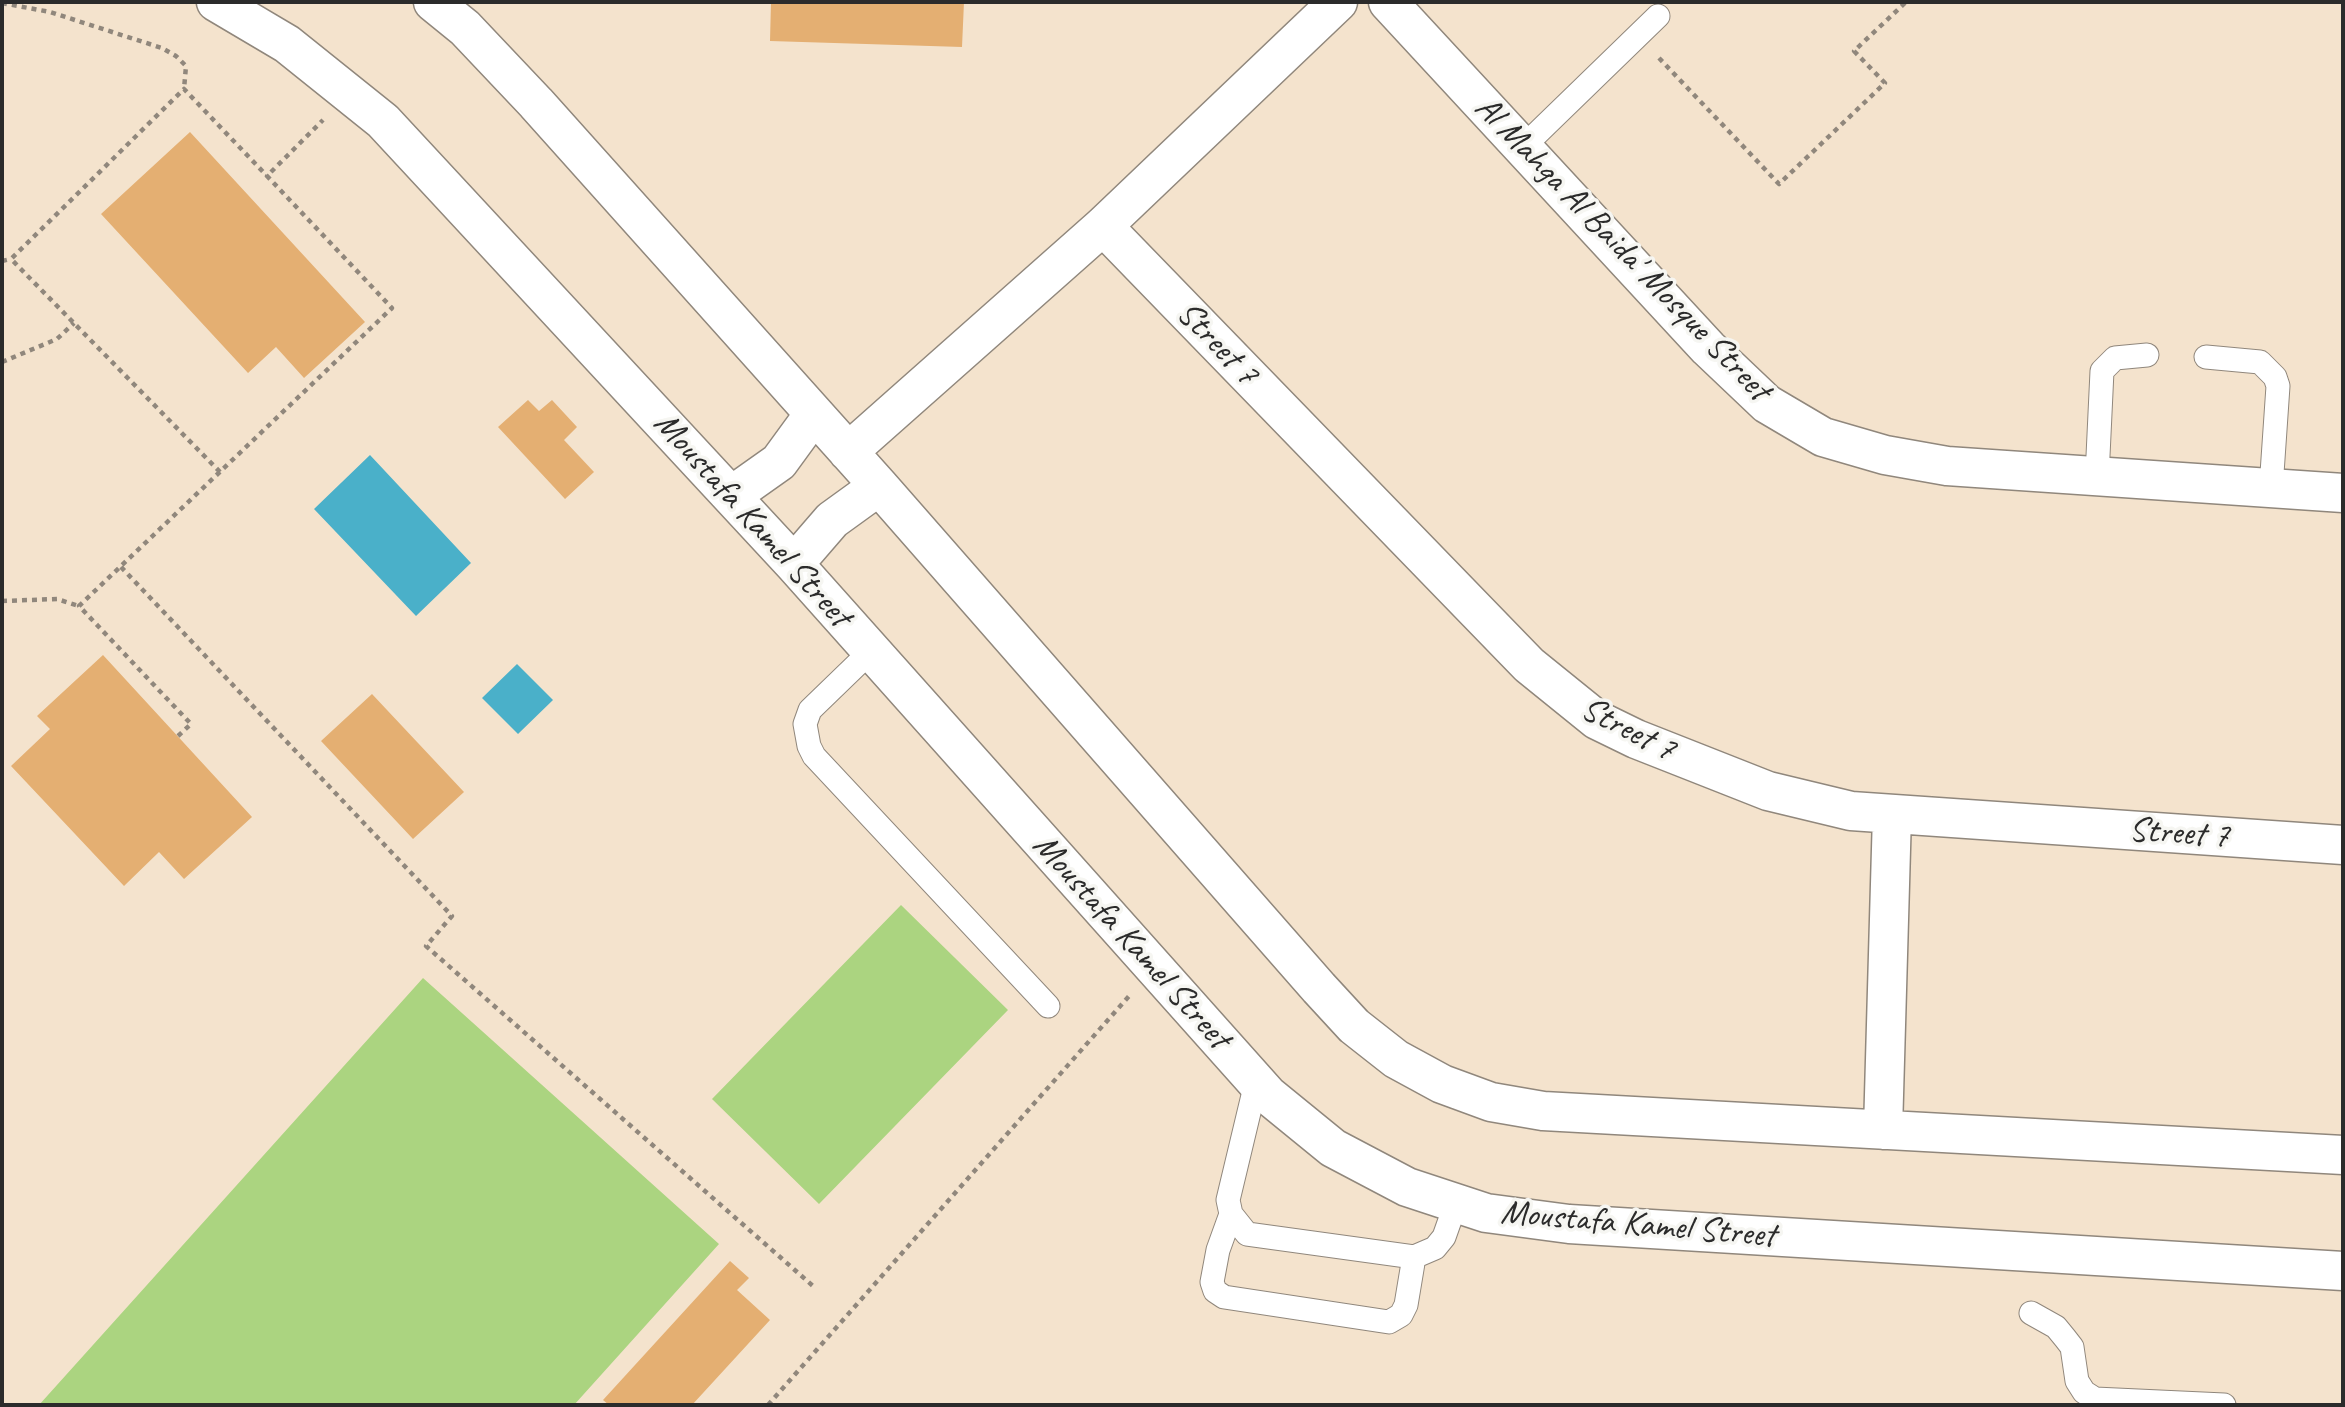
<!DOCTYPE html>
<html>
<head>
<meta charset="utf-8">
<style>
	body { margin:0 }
	#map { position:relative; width:2345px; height:1407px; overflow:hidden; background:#f4e3cd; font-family:Caveat,sans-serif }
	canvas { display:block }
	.frame { position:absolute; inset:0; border:4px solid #2b2b2b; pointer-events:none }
</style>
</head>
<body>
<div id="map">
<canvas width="2345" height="1407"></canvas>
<div class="frame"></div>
</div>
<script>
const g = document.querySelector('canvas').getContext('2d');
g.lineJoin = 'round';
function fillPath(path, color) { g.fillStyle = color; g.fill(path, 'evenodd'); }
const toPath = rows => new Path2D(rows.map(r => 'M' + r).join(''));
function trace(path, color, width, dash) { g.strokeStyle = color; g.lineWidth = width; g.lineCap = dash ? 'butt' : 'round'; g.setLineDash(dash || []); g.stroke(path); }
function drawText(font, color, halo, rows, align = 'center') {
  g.font = font + ' Caveat,sans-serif'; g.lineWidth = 7; g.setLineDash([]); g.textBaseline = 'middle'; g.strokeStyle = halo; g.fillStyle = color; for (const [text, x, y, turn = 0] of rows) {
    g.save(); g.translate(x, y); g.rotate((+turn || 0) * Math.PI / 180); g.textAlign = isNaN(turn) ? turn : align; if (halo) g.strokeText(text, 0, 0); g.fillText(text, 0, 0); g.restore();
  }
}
fillPath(toPath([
	[901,905,1008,1010,819,1204,712,1099],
	[423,978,719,1244,574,1405,39,1405]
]), '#abd480');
fillPath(toPath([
	[370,455,471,563,416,616,314,509],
	[517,664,553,700,518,734,482,698]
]), '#4ab0c9');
fillPath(toPath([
	[771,2,964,2,962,47,770,41],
	[190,132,365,322,304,378,276,347,248,373,101,214],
	[528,400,539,411,552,400,577,427,564,440,594,472,565,499,498,427],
	[103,655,252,817,184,879,159,852,124,886,11,766,50,729,37,716],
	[372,694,464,792,413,839,321,741],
	[730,1261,749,1278,737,1290,770,1320,692,1405,609,1405,603,1400]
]), '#e4af72');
const lane = toPath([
	[1523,147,1658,16],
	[2206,357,2260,362,2275,377,2278,386,2271,488],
	[2097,477,2102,371,2115,358,2147,355],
	[871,651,810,710,805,724,809,746,814,756,1048,1006],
	[1256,1083,1228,1200,1231,1214,1247,1234,1414,1257,1435,1248,1444,1237,1456,1203],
	[1231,1214,1218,1250,1212,1282,1215,1291,1224,1297,1389,1322,1401,1315,1406,1305,1414,1257],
	[2031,1313,2056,1327,2065,1338,2072,1347,2077,1381,2084,1392,2095,1399,2224,1405]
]);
const street = toPath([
	[216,2,287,44,383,121,794,564,1268,1095,1333,1148,1407,1187,1486,1213,1569,1224,2343,1271],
	[433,2,465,28,536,103,879,486,1319,988,1354,1026,1396,1059,1442,1084,1491,1102,1543,1111,2343,1155],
	[1388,2,1708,348,1767,404,1823,437,1885,455,1947,466,2343,493],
	[1103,226,1529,665,1597,720,1636,739,1768,791,1851,811,2343,845],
	[848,452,1103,226,1338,2],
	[731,496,779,462,814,414],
	[794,564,832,520,879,486],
	[1883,1130,1892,814]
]);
trace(lane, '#90877c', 25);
trace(street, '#90877c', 41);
trace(toPath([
	[2,3,50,12,162,48,176,56,186,66,184,89],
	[1659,58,1779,184,1885,83,1854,51,1906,2],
	[2,261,11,259],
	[2,362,57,339,74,323],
	[220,472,11,259,184,89,267,176],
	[121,567,452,916,426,946,813,1286],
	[2,601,57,599,79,606],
	[178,736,191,724,79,606,392,308,267,176,323,120],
	[768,1405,1129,996]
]), '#90877c', 4.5, [5, 5]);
trace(lane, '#fff', 23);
trace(street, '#fff', 38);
drawText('35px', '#2b2b2b', '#f6f6f2', [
	["Al Mahga Al Baida' Mosque Street",1622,249,46],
	["Street 7",1217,344,46],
	["Moustafa Kamel Street",752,520,48],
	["Street 7",1628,730,27],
	["Street 7",2179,834,4],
	["Moustafa Kamel Street",1131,942,48],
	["Moustafa Kamel Street",1638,1225,5]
]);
</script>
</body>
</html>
